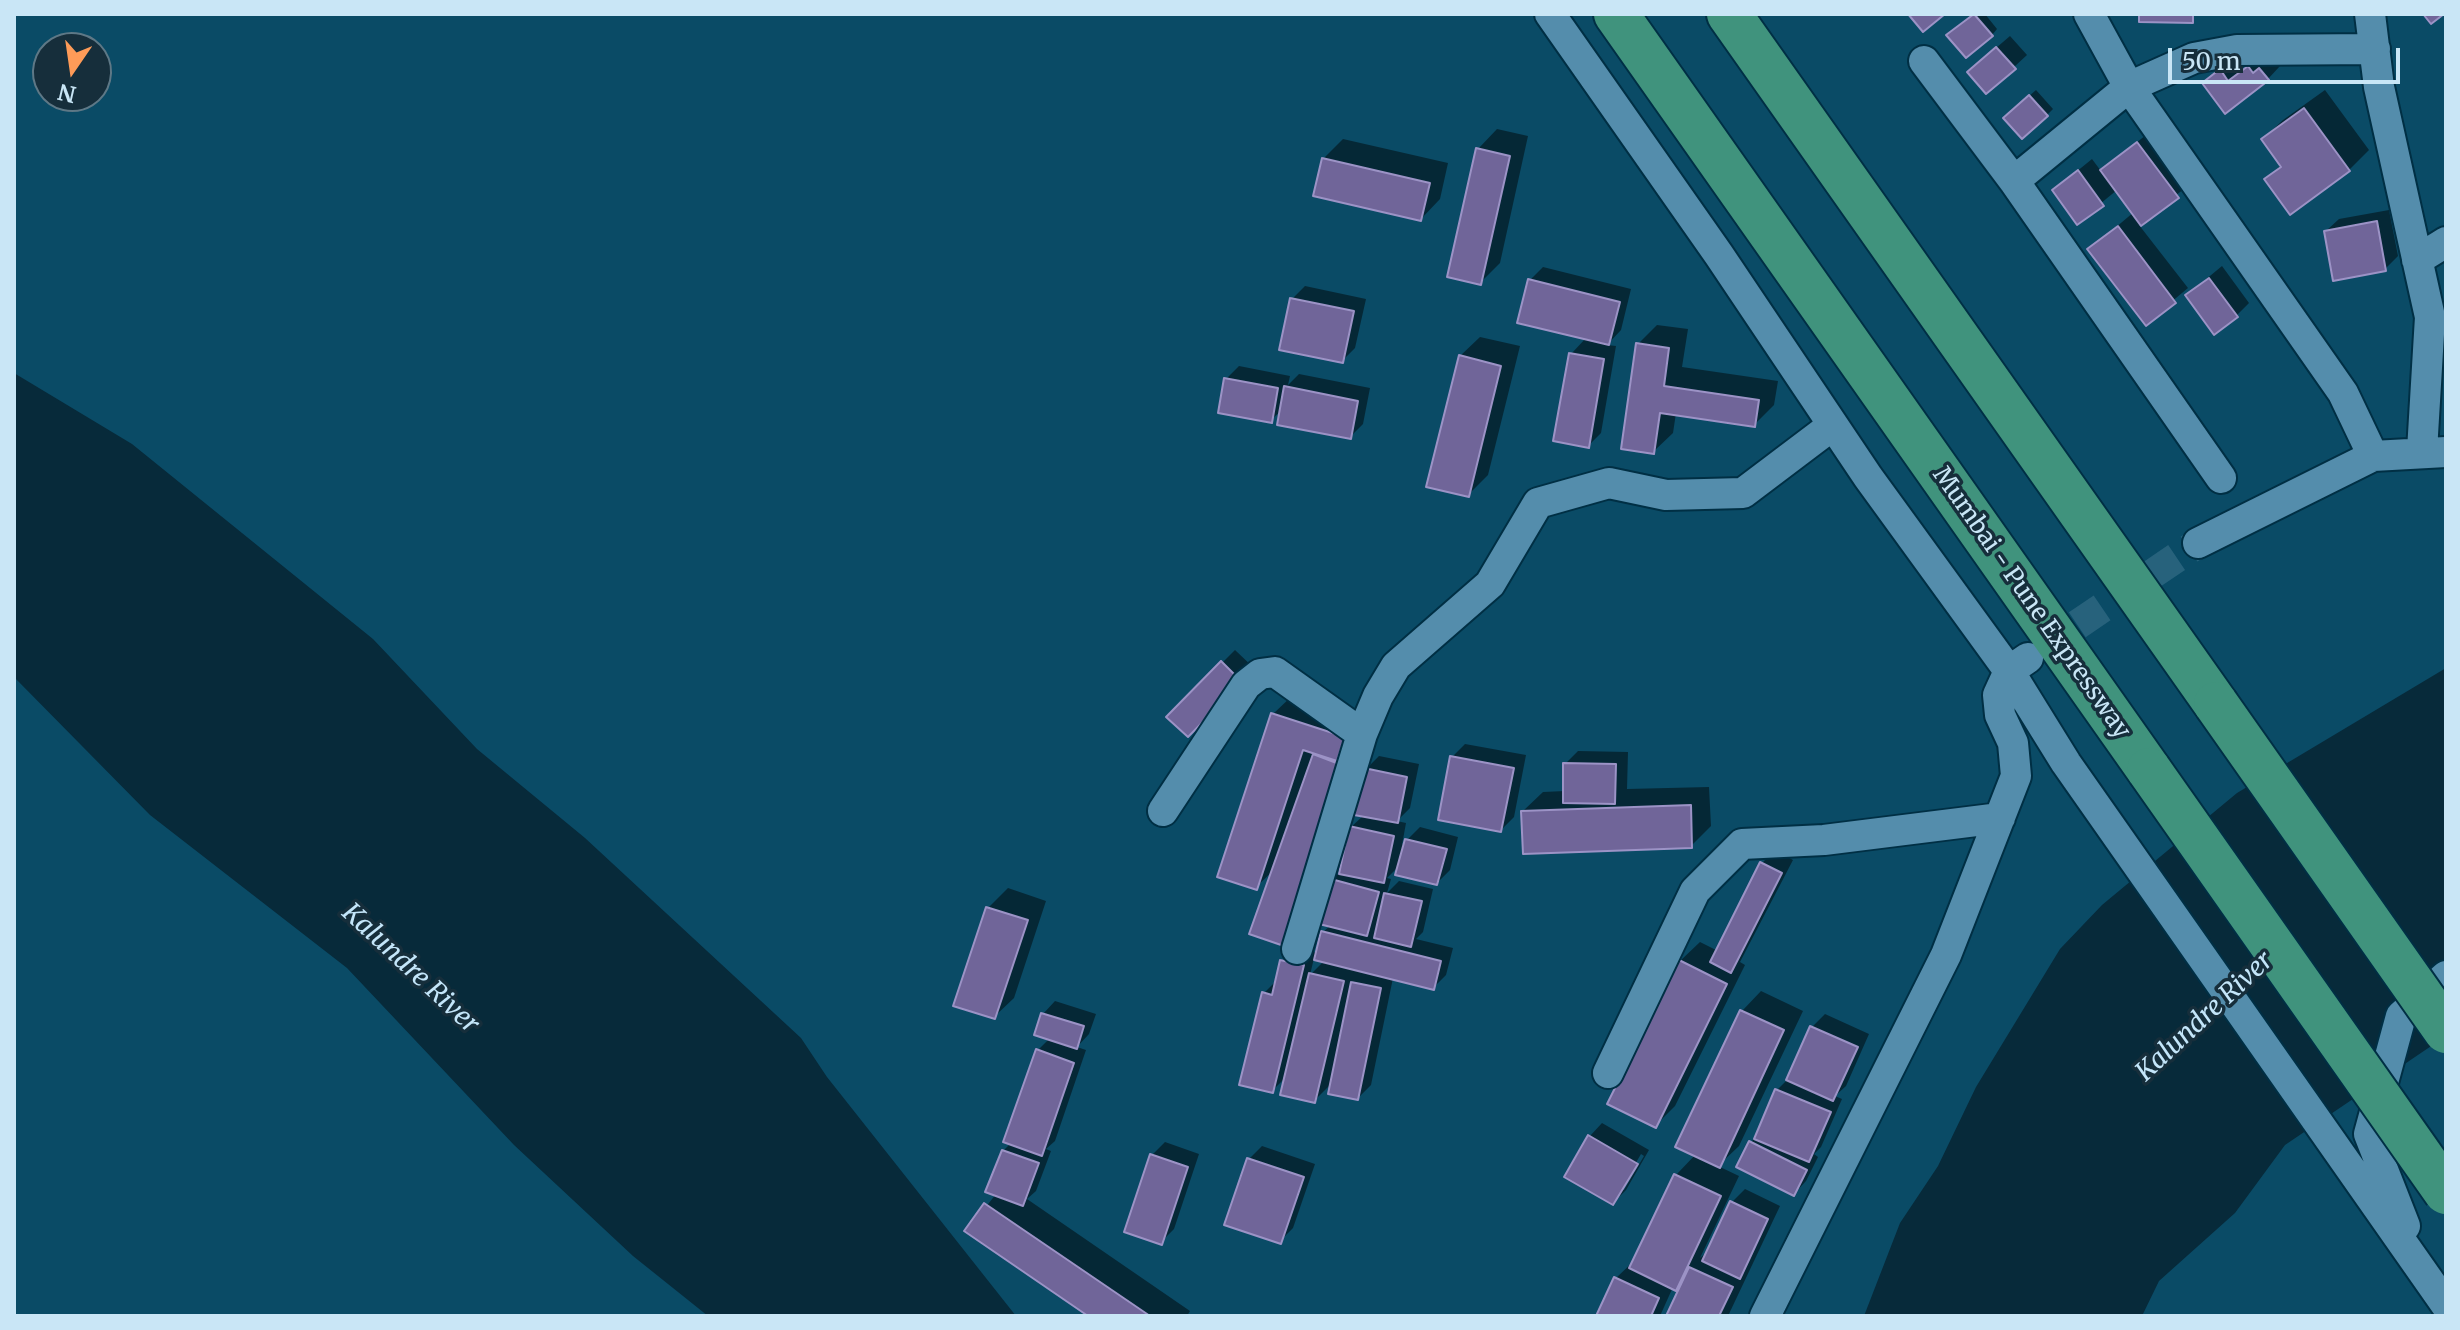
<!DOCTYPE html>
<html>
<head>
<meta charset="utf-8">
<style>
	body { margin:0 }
	#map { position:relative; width:2460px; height:1330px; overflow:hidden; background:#0a4b66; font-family:Merriweather,serif }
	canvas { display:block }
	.frame { position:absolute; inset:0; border:16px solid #c9e6f6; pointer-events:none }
	.north { position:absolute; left:32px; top:32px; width:80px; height:80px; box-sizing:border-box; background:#162e3b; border:2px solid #5e7886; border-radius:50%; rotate:193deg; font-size:22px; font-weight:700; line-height:32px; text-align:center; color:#c9e6f6 }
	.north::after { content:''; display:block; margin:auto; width:28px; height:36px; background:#fe9b58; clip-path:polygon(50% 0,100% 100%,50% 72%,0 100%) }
	.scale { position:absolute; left:2168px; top:48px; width:232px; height:36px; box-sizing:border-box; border:4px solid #c9e6f6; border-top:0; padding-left:10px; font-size:24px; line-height:28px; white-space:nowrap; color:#c9e6f6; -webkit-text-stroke:6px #162e3b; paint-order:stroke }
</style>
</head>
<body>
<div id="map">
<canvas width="2460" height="1330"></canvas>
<div class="frame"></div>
<div class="north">N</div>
<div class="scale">50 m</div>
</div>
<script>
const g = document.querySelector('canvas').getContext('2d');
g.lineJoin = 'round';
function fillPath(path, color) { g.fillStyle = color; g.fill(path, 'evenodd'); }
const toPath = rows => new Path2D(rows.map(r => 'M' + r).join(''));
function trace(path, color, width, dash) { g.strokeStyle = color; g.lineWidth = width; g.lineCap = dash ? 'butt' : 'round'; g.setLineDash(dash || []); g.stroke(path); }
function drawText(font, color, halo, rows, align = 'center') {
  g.font = font + ' Merriweather,serif'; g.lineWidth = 7; g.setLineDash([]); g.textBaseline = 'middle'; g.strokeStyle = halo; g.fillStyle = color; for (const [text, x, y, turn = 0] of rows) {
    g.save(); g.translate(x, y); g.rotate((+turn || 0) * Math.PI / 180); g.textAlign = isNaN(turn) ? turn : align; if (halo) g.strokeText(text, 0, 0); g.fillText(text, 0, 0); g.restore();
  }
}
fillPath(toPath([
	[14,373,132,444,373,639,477,749,585,838,801,1038,827,1077,1016,1316,708,1316,633,1256,514,1145,347,968,150,815,14,677],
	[2446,668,2446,1036,2285,1145,2235,1213,2159,1281,2142,1316,1864,1316,1900,1223,1938,1166,1976,1087,2060,949,2102,905,2237,793]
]), '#072a3a');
fillPath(toPath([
	[1974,14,1985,14,1997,29,1992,35,1955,30],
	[2010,36,2027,55,2014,67,1982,60],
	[2261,54,2273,57,2280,66,2268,79,2204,83,2233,58,2242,70],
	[2036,90,2053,109,2047,115,2011,112],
	[2325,90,2369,150,2349,170,2266,180,2282,164,2263,139,2283,120],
	[1497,129,1528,136,1500,263,1480,283,1478,149],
	[2151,131,2190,184,2139,225,2188,288,2146,323,2090,249,2134,212,2117,190,2078,222,2054,190,2092,159,2101,171],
	[1343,139,1448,163,1440,199,1421,219,1323,159],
	[2389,210,2398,256,2385,269,2326,231,2339,219],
	[2222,266,2249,303,2236,316,2187,295],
	[1543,267,1631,289,1621,330,1607,345,1616,346,1601,433,1588,446,1571,354,1586,338,1530,280],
	[1305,286,1366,299,1355,348,1342,361,1292,299],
	[1657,325,1688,329,1682,367,1778,381,1774,405,1754,425,1676,413,1673,433,1653,452,1638,344],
	[1480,337,1520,346,1488,475,1468,495,1460,356],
	[1239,366,1290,376,1288,385,1299,374,1370,388,1363,424,1350,437,1282,410,1271,420,1226,379],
	[1235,650,1254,668,1169,716],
	[1293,695,1356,739,1274,870,1256,887,1273,714],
	[1465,744,1526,755,1514,817,1501,830,1452,757],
	[1578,751,1628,752,1627,789,1709,787,1711,826,1691,846,1523,811,1543,792,1565,791,1565,764],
	[1379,756,1419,764,1410,808,1397,821,1406,823,1402,845,1420,827,1458,837,1450,870,1437,883,1400,865,1387,878,1391,879,1387,893,1399,881,1433,889,1423,932,1416,939,1453,948,1446,975,1433,988,1393,978,1371,1085,1358,1098,1332,1083,1314,1101,1287,1076,1272,1091,1264,993,1278,979,1282,961,1295,948,1318,953,1323,932,1331,925,1332,880,1342,870,1351,827,1364,815,1366,769],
	[1314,958,1324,961,1310,975],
	[1775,850,1793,860,1740,962,1745,965,1675,1106,1656,1125,1680,961,1700,942,1718,951,1762,863],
	[1008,888,1046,901,1014,998,994,1017,988,908],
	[1761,991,1803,1011,1739,1146,1718,1166,1739,1176,1700,1258,1709,1250,1732,1202,1745,1189,1780,1206,1728,1316,1668,1316,1685,1279,1673,1287,1660,1316,1598,1316,1616,1278,1636,1259,1676,1175,1696,1154,1742,1011],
	[1055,1001,1096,1014,1089,1034,1077,1047,1086,1050,1055,1141,1046,1149,1051,1151,1036,1191,1027,1199,1190,1311,1187,1316,1091,1316,967,1231,996,1194,1003,1151,1011,1143,1038,1050,1050,1038,1043,1014],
	[1825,1014,1869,1034,1846,1086,1835,1096,1842,1099,1821,1147,1814,1154,1818,1157,1806,1181,1794,1194,1751,1142,1758,1135,1777,1090,1790,1077,1812,1027],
	[1602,1123,1649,1150,1626,1190,1613,1203,1590,1136],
	[1641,1154,1644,1156,1624,1190,1620,1190],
	[1165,1142,1199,1154,1174,1229,1161,1242,1152,1155],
	[1262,1146,1315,1164,1293,1228,1280,1241,1227,1223,1249,1159]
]), '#0007');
const building = toPath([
	[1908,14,1945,14,1923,32,1908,14],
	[1974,14,1993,36,1966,58,1946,35,1974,14],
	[2139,14,2193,14,2193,23,2139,22,2139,14],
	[2423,14,2444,14,2431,24,2423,14],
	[1996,47,2016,69,1986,94,1967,72,1996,47],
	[2248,66,2253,73,2259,68,2269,80,2225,114,2202,83,2220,69,2228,81,2248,66],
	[2029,95,2048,116,2022,139,2003,118,2029,95],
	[2304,108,2350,171,2290,215,2264,179,2281,167,2261,139,2304,108],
	[2137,142,2179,198,2141,226,2100,170,2137,142],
	[1476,148,1510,156,1481,285,1447,277,1476,148],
	[1322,158,1430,183,1421,221,1313,196,1322,158],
	[2078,170,2104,206,2077,225,2052,190,2078,170],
	[2377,221,2386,271,2333,281,2324,231,2377,221],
	[2118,226,2176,303,2146,326,2087,249,2118,226],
	[2209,278,2238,317,2214,335,2185,295,2209,278],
	[1528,279,1620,302,1609,345,1517,323,1528,279],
	[1290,298,1354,311,1343,363,1279,350,1290,298],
	[1636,343,1669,348,1664,386,1759,400,1755,427,1660,413,1654,454,1621,449,1636,343],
	[1569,353,1604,359,1589,448,1553,441,1569,353],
	[1459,355,1501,366,1469,497,1426,487,1459,355],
	[1224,378,1278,388,1272,423,1218,413,1224,378],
	[1284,386,1358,401,1351,439,1277,425,1284,386],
	[1221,661,1242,682,1188,737,1166,717,1221,661],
	[1271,713,1345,737,1337,761,1303,750,1257,890,1217,877,1271,713],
	[1313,754,1347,767,1284,946,1249,934,1313,754],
	[1450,756,1514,768,1501,832,1438,820,1450,756],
	[1563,763,1616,764,1615,804,1563,803,1563,763],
	[1364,768,1407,777,1398,823,1354,815,1364,768],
	[1691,805,1692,848,1523,854,1521,811,1691,805],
	[1349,826,1394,836,1384,883,1339,874,1349,826],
	[1405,839,1447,849,1437,885,1395,875,1405,839],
	[1760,862,1782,873,1731,973,1710,962,1760,862],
	[1331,879,1379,892,1367,936,1319,924,1331,879],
	[1384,893,1422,901,1411,947,1374,938,1384,893],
	[986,907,1028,920,995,1019,953,1006,986,907],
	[1321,931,1441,961,1434,990,1314,960,1321,931],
	[1280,960,1304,965,1273,1093,1239,1085,1262,992,1272,995,1280,960],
	[1679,960,1727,984,1656,1128,1607,1104,1679,960],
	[1309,973,1344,981,1315,1103,1280,1095,1309,973],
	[1351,982,1381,988,1358,1100,1328,1094,1351,982],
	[1740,1010,1784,1030,1720,1168,1675,1147,1740,1010],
	[1041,1013,1084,1026,1077,1049,1034,1035,1041,1013],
	[1810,1026,1858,1047,1833,1101,1786,1080,1810,1026],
	[1036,1049,1074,1063,1042,1156,1003,1142,1036,1049],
	[1775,1089,1831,1112,1809,1162,1754,1139,1775,1089],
	[1588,1135,1638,1164,1613,1205,1564,1177,1588,1135],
	[1749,1141,1807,1170,1794,1196,1736,1167,1749,1141],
	[1002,1150,1039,1163,1023,1206,985,1192,1002,1150],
	[1150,1154,1188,1167,1162,1245,1124,1232,1150,1154],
	[1247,1158,1304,1177,1281,1244,1224,1225,1247,1158],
	[1674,1174,1721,1196,1676,1291,1629,1268,1674,1174],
	[1730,1201,1768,1219,1740,1279,1702,1261,1730,1201],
	[984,1203,1150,1316,1088,1316,964,1231,984,1203],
	[1689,1267,1733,1287,1719,1316,1666,1316,1689,1267],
	[1614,1277,1659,1298,1651,1316,1596,1316,1614,1277]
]);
fillPath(building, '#706599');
trace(building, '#9c93c6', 2);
trace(toPath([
	[2040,650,2198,543]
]), '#27627c', 30, [30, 15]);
const minor = toPath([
	[1550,14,1719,255,1868,477,2009,671,2066,763,2446,1305],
	[2089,14,2129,87,2343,393,2373,456],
	[2370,14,2379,87,2430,317,2422,451],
	[1924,61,2014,181],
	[2417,260,2446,242],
	[2221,478,2014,181,2129,87,2194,58,2237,50,2375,49],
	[2198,543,2373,456,2446,452],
	[1163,811,1246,685,1260,674,1275,672,1362,734,1378,696,1396,666,1490,584,1538,503,1609,483,1666,495,1743,493,1833,425],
	[1297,949,1362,734],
	[1608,1073,1695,891,1742,844,1824,840,2000,818],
	[2405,1226,2369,1134,2401,1016,2446,976],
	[1765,1316,1946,955,2016,776,2013,743,2000,715,1998,695,2009,671,2028,658]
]);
const highway = toPath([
	[1616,14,2149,770],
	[1729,14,2216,704]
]);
trace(minor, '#002f44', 34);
trace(highway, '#002f44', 48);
trace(minor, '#548dac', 30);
trace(highway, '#40937d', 44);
const highwayBridge = toPath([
	[2216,704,2446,1031],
	[2149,770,2446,1192]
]);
trace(highwayBridge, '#002f44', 48, []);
trace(highwayBridge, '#40937d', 44);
drawText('24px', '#c9e6f6', '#162e3b', [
	["Mumbai - Pune Expressway",2031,603,55]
]);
drawText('italic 26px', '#c4e6fa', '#162e3b', [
	["Kalundre River",410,969,43],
	["Kalundre River",2205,1017,-43]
]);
</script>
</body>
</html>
